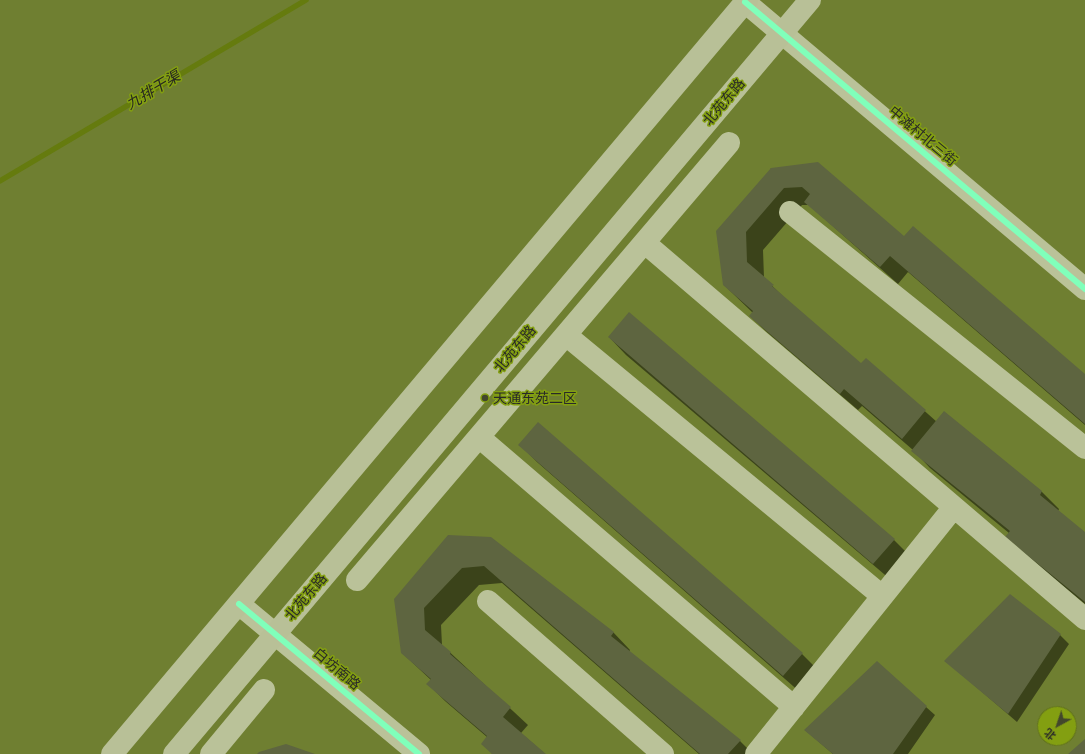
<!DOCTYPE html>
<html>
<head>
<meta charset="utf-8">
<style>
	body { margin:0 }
	#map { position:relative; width:1085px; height:754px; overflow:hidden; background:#6f7f31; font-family:Ubuntu,"Noto Sans SC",sans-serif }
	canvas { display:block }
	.north { position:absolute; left:1037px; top:706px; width:40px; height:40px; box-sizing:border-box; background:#839f11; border:1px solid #5f701b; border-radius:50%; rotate:220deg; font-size:11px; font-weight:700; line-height:16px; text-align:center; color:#292929 }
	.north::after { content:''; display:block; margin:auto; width:14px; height:18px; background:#42472c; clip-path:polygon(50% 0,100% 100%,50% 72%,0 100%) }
</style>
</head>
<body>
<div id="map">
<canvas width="1085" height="754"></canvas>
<div class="north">北</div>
</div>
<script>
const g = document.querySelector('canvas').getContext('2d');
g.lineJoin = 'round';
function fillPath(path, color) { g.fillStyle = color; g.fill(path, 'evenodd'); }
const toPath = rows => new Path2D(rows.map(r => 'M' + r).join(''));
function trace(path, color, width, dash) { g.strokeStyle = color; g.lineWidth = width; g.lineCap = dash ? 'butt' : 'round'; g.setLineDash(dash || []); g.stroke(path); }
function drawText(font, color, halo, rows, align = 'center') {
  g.font = font + ' Ubuntu,"Noto Sans SC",sans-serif'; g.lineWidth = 3; g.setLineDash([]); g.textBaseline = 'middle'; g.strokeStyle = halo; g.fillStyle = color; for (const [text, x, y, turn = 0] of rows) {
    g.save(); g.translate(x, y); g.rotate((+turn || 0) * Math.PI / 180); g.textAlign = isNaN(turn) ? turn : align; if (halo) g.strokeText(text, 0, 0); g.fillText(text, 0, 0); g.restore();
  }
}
fillPath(toPath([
	[771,168,904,238,1085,376,1085,425,908,272,898,284,809,205,802,205,763,250,764,278,790,303,862,365,866,359,937,422,944,412,1042,492,1059,509,1058,511,1085,533,1085,604,1023,554,1009,533,930,468,913,450,862,406,858,410,768,333,750,316,753,313,724,285],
	[609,337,894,540,911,557,891,580,626,355],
	[519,444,802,654,819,671,801,693,537,462],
	[449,536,613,632,630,650,629,652,740,741,753,754,699,754,502,583,479,585,441,625,442,645,528,725,521,733,545,754,492,754,487,737,445,701,428,684,431,680,401,652],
	[1060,635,1069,644,1017,722,946,661],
	[926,707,935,715,908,754,833,754,805,730]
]), '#0007');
trace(toPath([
	[0,181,306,0]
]), '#657b0e', 5.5);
fillPath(toPath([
	[818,162,904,236,913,226,1085,374,1085,424,890,256,880,267,804,202,810,194,802,187,784,188,746,232,747,262,774,285,772,286,861,363,866,358,926,410,902,439,844,389,840,394,749,316,753,311,723,285,716,231,771,168],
	[629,312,895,539,873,564,608,337],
	[944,411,1042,491,1040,495,1085,532,1085,602,1005,537,1010,531,911,451],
	[538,422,803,653,783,676,518,445],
	[448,535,491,537,614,632,611,636,741,740,728,754,700,754,484,566,462,568,424,608,425,630,451,652,450,654,511,707,503,717,546,754,492,754,481,744,487,736,426,684,431,679,401,653,394,599],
	[1010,594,1061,634,1008,714,944,661],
	[877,661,927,706,893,754,833,754,804,730],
	[1085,739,1085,754,1068,754],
	[286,744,315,754,257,754,259,752]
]), '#5e6540');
trace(toPath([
	[745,2,1085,289],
	[790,212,1085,448],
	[645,243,1085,619],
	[566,335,882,596],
	[479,437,794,707],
	[357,580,729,143],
	[488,601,663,754],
	[239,604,419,754],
	[211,754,264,690],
	[756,754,954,507]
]), '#bac299', 22);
trace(toPath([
	[112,754,747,0],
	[174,754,810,0]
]), '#b8c097', 22);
trace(toPath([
	[745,2,1085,289],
	[239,604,419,754]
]), '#80ffba', 6);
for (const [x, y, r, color] of [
	[485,398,4,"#42472c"]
]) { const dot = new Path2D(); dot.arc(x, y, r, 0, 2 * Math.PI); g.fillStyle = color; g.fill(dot); trace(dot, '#839f11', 1.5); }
drawText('14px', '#292929', '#839f11', [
	["北苑东路",724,102,-50],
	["中滩村北三街",923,136,40],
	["北苑东路",515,349,-50],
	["北苑东路",306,597,-50],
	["白坊南路",337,669,40]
]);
drawText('14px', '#292929', '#839f11', [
	["天通东苑二区",493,398]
], 'left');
drawText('italic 15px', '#272821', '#839f11', [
	["九排干渠",153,90,-31]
]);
</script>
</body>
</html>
